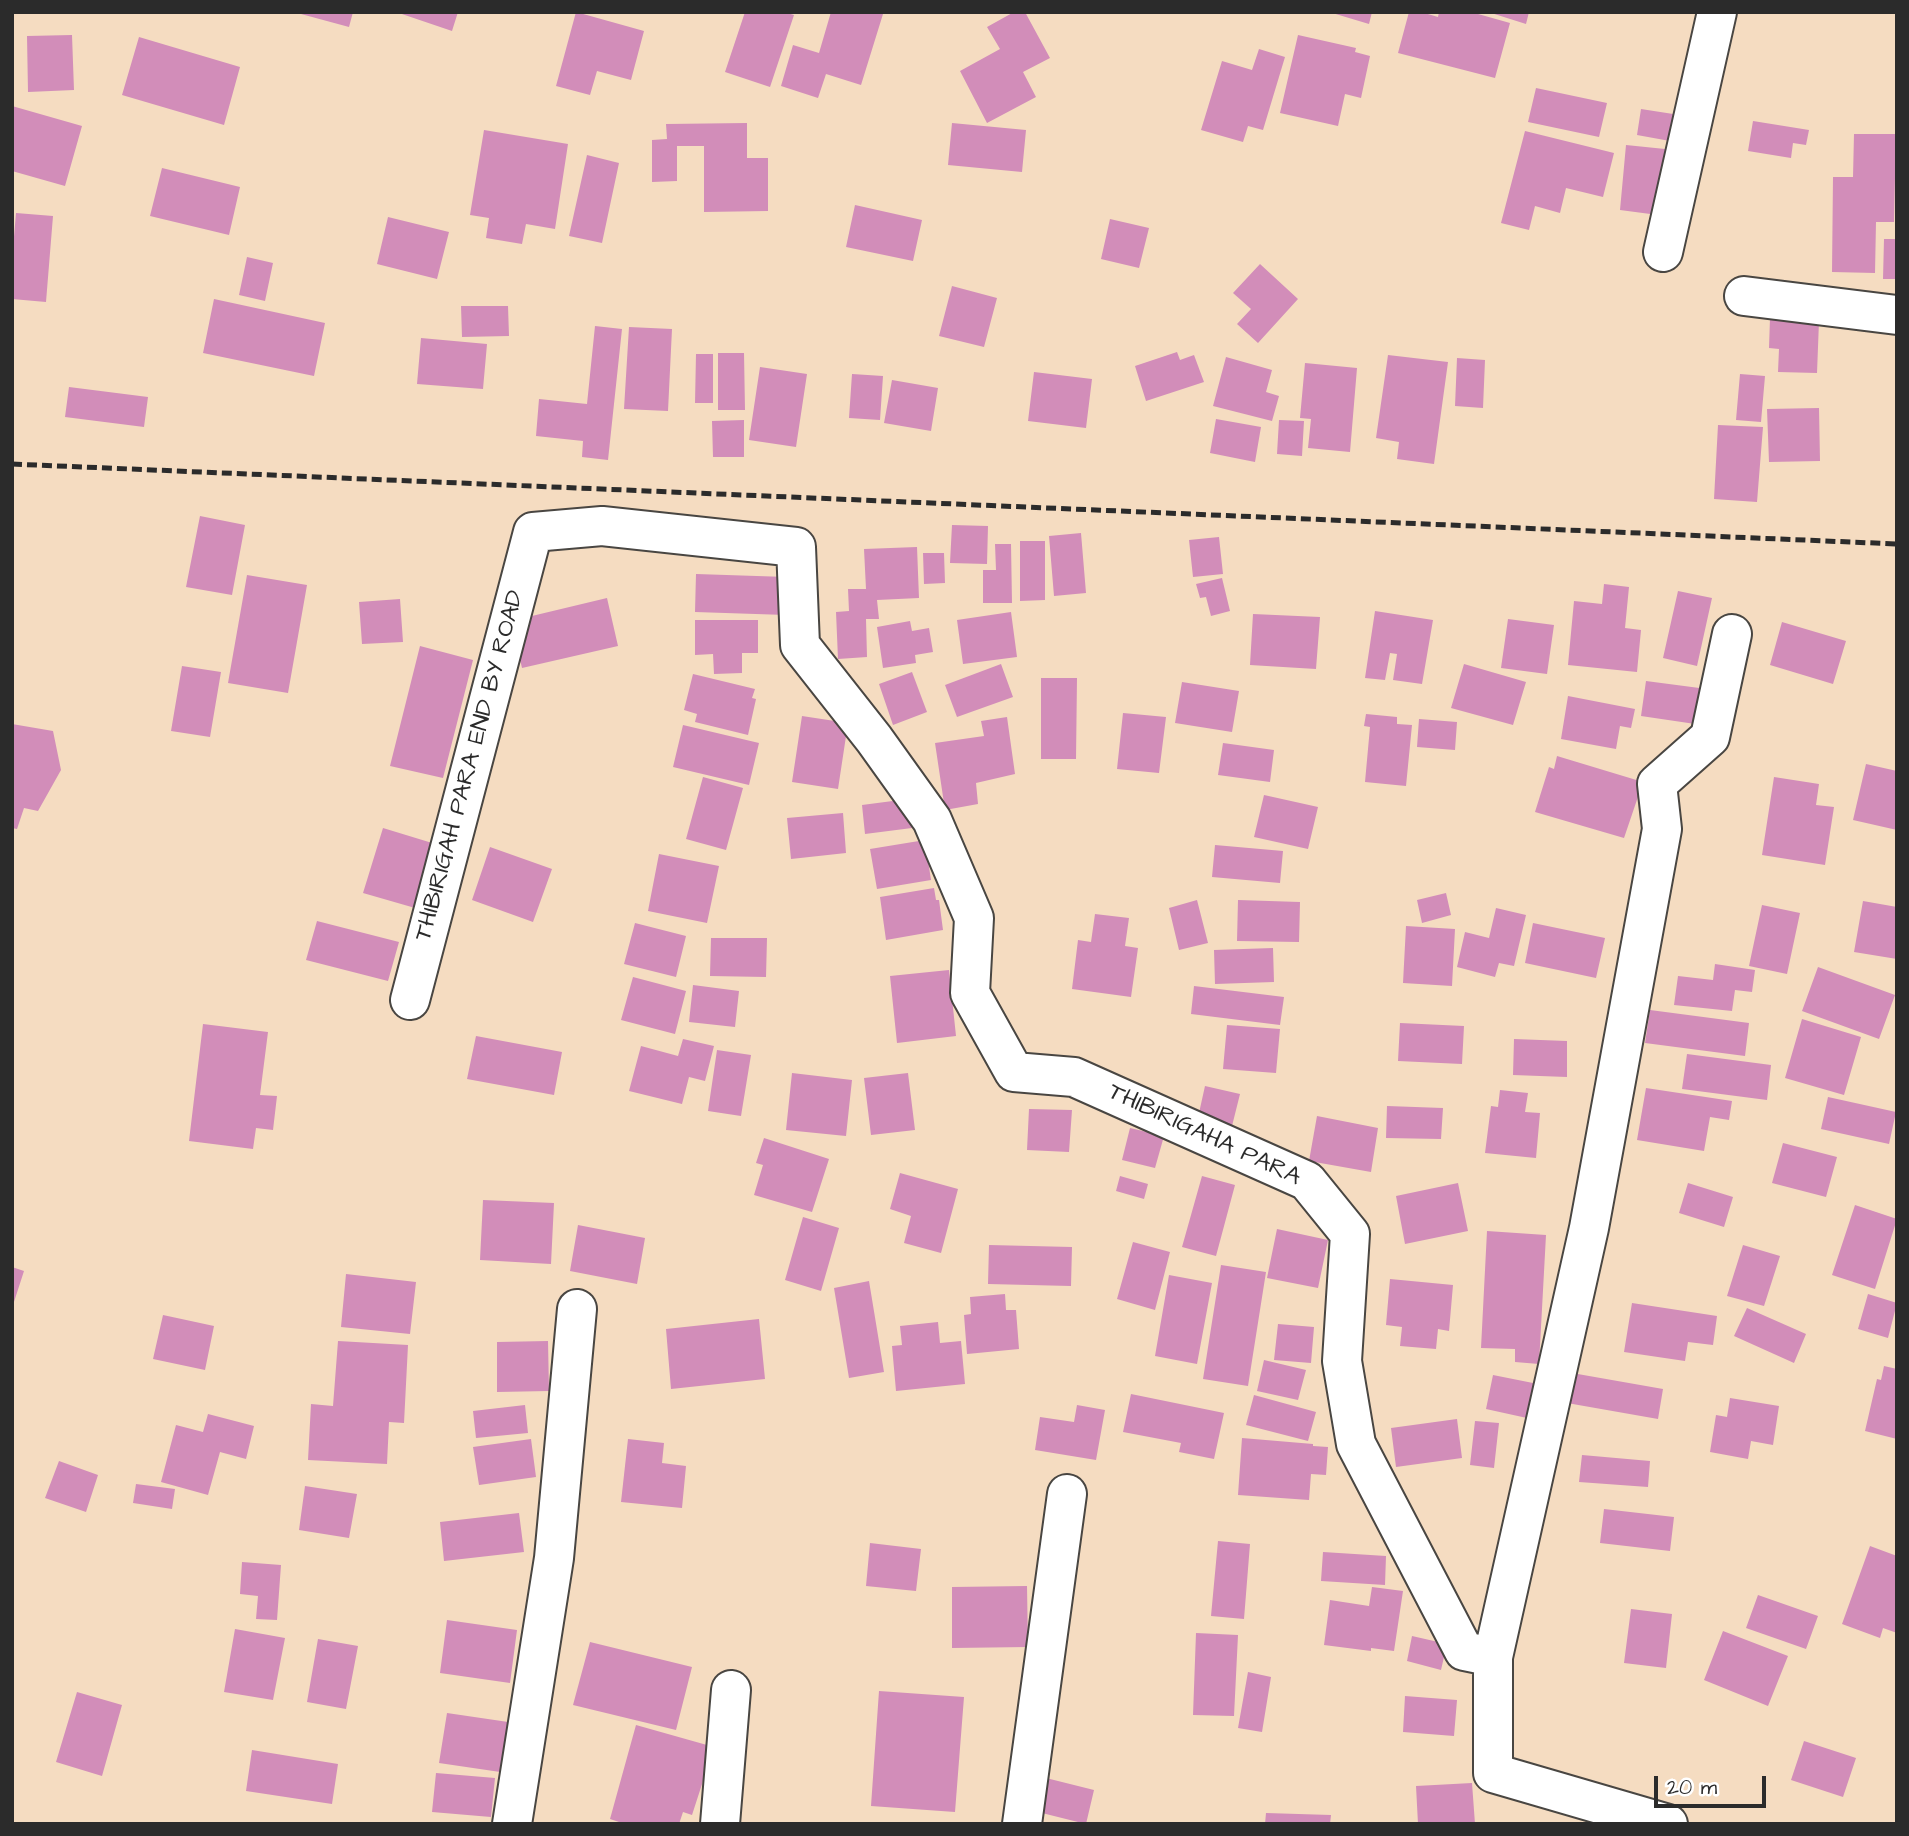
<!DOCTYPE html>
<html>
<head>
<meta charset="utf-8">
<style>
	body { margin:0 }
	#map { position:relative; width:1909px; height:1836px; overflow:hidden; background:#f5dcc1; font-family:"Architects Daughter",sans-serif }
	canvas { display:block }
	.frame { position:absolute; inset:0; border:14px solid #2b2b2b; pointer-events:none }
	.scale { position:absolute; left:1654px; top:1776px; width:112px; height:32px; box-sizing:border-box; border:4px solid #2b2b2b; border-top:0; padding-left:9px; font-size:21px; line-height:24px; white-space:nowrap; color:#2b2b2b; -webkit-text-stroke:5px #fff; paint-order:stroke }
</style>
</head>
<body>
<div id="map">
<canvas width="1909" height="1836"></canvas>
<div class="frame"></div>
<div class="scale">20 m</div>
</div>
<script>
const g = document.querySelector('canvas').getContext('2d');
g.lineJoin = 'round';
function fillPath(path, color) { g.fillStyle = color; g.fill(path, 'evenodd'); }
const toPath = rows => new Path2D(rows.map(r => 'M' + r).join(''));
function trace(path, color, width, dash) { g.strokeStyle = color; g.lineWidth = width; g.lineCap = dash ? 'butt' : 'round'; g.setLineDash(dash || []); g.stroke(path); }
function drawText(font, color, halo, rows, align = 'center') {
  g.font = font + ' "Architects Daughter",sans-serif'; g.lineWidth = 5; g.setLineDash([]); g.textBaseline = 'middle'; g.strokeStyle = halo; g.fillStyle = color; for (const [text, x, y, turn = 0] of rows) {
    g.save(); g.translate(x, y); g.rotate((+turn || 0) * Math.PI / 180); g.textAlign = isNaN(turn) ? turn : align; if (halo) g.strokeText(text, 0, 0); g.fillText(text, 0, 0); g.restore();
  }
}
fillPath(toPath([
	[302,12,353,12,349,27,301,14],
	[396,12,458,12,452,31],
	[576,12,644,31,631,80,597,71,590,95,556,86],
	[745,12,784,12,794,15,770,87,725,72],
	[831,12,875,12,883,14,861,85,826,74,818,98,781,86,793,45,819,53],
	[1014,12,1025,12,1050,58,1023,72,1036,97,987,123,960,71,1000,49,987,27],
	[1329,12,1372,12,1369,24],
	[1409,12,1421,12,1438,17,1439,12,1471,12,1510,23,1495,78,1398,53],
	[1488,12,1529,12,1526,24],
	[72,35,74,90,28,92,27,36],
	[1298,35,1356,48,1355,52,1370,56,1361,98,1345,94,1338,126,1280,113],
	[139,37,240,67,224,125,122,95],
	[1259,49,1285,57,1263,130,1248,126,1243,142,1201,130,1222,61,1252,70],
	[1536,88,1607,103,1599,137,1528,122],
	[12,106,82,126,65,186,12,171],
	[1641,109,1686,116,1681,143,1637,135],
	[1753,121,1809,130,1806,145,1793,143,1791,158,1748,151],
	[747,123,747,158,768,158,768,211,704,212,704,146,677,146,677,181,652,182,652,140,667,139,666,124],
	[952,123,1026,130,1022,172,948,165],
	[484,130,568,144,555,229,526,224,522,244,486,238,489,218,470,215],
	[1525,131,1614,153,1603,197,1566,188,1560,213,1535,206,1529,230,1501,223],
	[1854,134,1896,134,1894,222,1876,222,1875,273,1832,272,1833,177,1853,177],
	[1626,145,1665,149,1658,215,1620,210],
	[587,155,619,163,602,243,569,236],
	[162,168,240,187,229,235,150,216],
	[855,205,922,220,913,261,846,247],
	[16,213,53,216,46,302,12,299,12,260],
	[388,217,449,232,437,279,377,264],
	[1110,219,1149,228,1139,268,1101,259],
	[1884,239,1897,239,1897,279,1883,279],
	[247,257,273,263,265,301,239,295],
	[1260,264,1298,299,1258,343,1237,324,1251,309,1233,293],
	[952,286,997,298,984,347,939,336],
	[214,299,325,323,314,376,203,353],
	[461,306,508,306,509,336,462,337],
	[1770,318,1819,321,1817,373,1778,372,1779,349,1769,348],
	[595,326,622,329,608,460,582,457,583,441,536,436,539,399,587,404],
	[629,327,672,329,668,411,624,409],
	[421,338,487,344,483,389,417,384],
	[1177,352,1180,360,1194,355,1204,382,1146,401,1135,366],
	[718,353,744,353,745,410,718,410],
	[696,354,713,354,713,403,695,403],
	[1388,355,1448,362,1434,464,1397,459,1399,442,1376,438],
	[1226,357,1272,370,1266,392,1279,396,1272,421,1213,406],
	[1457,358,1485,360,1483,408,1455,406],
	[1305,363,1357,368,1350,452,1308,448,1311,419,1300,418],
	[760,367,807,374,796,447,749,440],
	[1034,372,1092,379,1086,428,1028,421],
	[852,374,883,376,880,420,849,418],
	[1740,374,1765,376,1761,422,1736,420],
	[892,380,938,388,931,431,884,423],
	[69,387,148,397,144,427,65,417],
	[1819,408,1820,461,1769,462,1767,409],
	[1216,419,1261,427,1255,462,1210,453],
	[744,420,744,457,713,457,712,421],
	[1279,420,1304,421,1302,456,1277,454],
	[1718,425,1763,427,1757,502,1714,499],
	[200,516,245,525,232,595,186,587],
	[952,525,988,526,987,564,950,563],
	[1081,533,1086,593,1054,596,1049,536],
	[1219,537,1223,574,1193,577,1189,540],
	[1020,541,1045,541,1045,600,1020,601],
	[995,544,1011,544,1012,603,983,603,983,570,996,570],
	[917,547,919,598,877,600,879,619,866,619,867,657,838,659,836,612,849,611,848,589,866,589,864,549],
	[923,553,944,553,945,583,924,584],
	[696,574,787,577,786,615,695,612],
	[247,575,307,585,288,693,228,683],
	[1222,578,1230,611,1211,616,1206,597,1200,598,1196,584],
	[1604,584,1629,587,1625,628,1641,630,1637,672,1568,665,1574,601,1602,604],
	[1678,591,1712,598,1697,666,1663,658],
	[607,598,618,646,522,668,511,621],
	[400,599,403,642,362,644,359,602],
	[1375,611,1433,620,1422,684,1393,680,1397,654,1390,653,1385,680,1365,678],
	[1011,612,1017,657,963,664,957,620],
	[1253,614,1320,617,1316,669,1250,665],
	[1508,619,1554,625,1547,674,1501,668],
	[695,620,758,620,758,653,742,653,742,673,714,674,713,654,695,655],
	[910,621,912,631,929,628,933,652,915,655,916,663,883,668,877,627],
	[1782,622,1846,641,1833,684,1770,665],
	[420,646,473,660,443,778,390,766],
	[1001,664,1013,697,957,717,945,685],
	[1464,664,1526,682,1513,725,1451,708],
	[182,666,221,672,210,737,171,731],
	[912,672,927,712,893,725,879,684],
	[693,674,755,689,752,698,756,699,748,735,695,722,697,714,684,710],
	[1041,678,1077,678,1076,759,1041,759],
	[1646,681,1707,689,1702,725,1641,716],
	[1182,682,1239,691,1232,732,1175,723],
	[1568,696,1635,709,1631,728,1620,726,1616,749,1561,739],
	[1123,713,1166,717,1159,773,1117,769],
	[1366,714,1397,717,1397,724,1412,725,1406,786,1365,782,1370,727,1364,726],
	[802,716,848,723,838,789,792,782],
	[1007,717,1015,774,976,783,978,804,945,810,935,743,984,736,981,721],
	[1419,719,1457,722,1455,750,1417,747],
	[12,724,53,731,61,770,38,811,24,808,17,829,12,828],
	[683,725,759,743,749,785,673,767],
	[1223,743,1274,750,1270,782,1218,775],
	[1557,756,1643,782,1624,838,1535,812,1549,767,1554,769],
	[1866,764,1897,771,1897,830,1853,820],
	[703,777,743,788,726,850,686,839],
	[1774,777,1819,784,1816,805,1834,807,1825,865,1762,855],
	[1264,795,1318,807,1308,849,1254,837],
	[908,799,912,828,865,834,862,805],
	[843,813,846,853,791,859,787,818],
	[383,828,442,846,422,910,363,893],
	[925,840,931,880,877,889,870,849],
	[1215,845,1283,851,1280,883,1212,877],
	[490,847,552,869,533,922,472,900],
	[659,854,719,866,707,923,648,911],
	[934,888,936,900,939,900,943,930,886,940,880,897],
	[1446,893,1451,915,1422,923,1417,900],
	[1197,900,1208,943,1179,950,1169,908],
	[1238,900,1300,902,1299,942,1237,941],
	[1863,901,1897,907,1897,959,1854,952],
	[1762,905,1800,913,1787,974,1749,966],
	[1496,908,1526,915,1514,966,1499,963,1495,977,1457,967,1465,932,1489,938],
	[1095,914,1129,918,1125,946,1138,948,1131,997,1072,989,1078,940,1091,942],
	[317,921,399,942,388,981,306,960],
	[635,923,686,936,676,977,624,964],
	[1533,923,1605,938,1596,978,1525,963],
	[1406,926,1455,929,1452,986,1403,983],
	[711,938,767,938,766,977,710,976],
	[1273,948,1274,982,1215,984,1214,950],
	[1715,964,1755,970,1752,992,1735,990,1732,1011,1674,1005,1678,976,1713,980],
	[1818,967,1895,995,1879,1039,1802,1011],
	[949,970,956,1036,897,1043,890,976],
	[633,977,686,991,675,1034,621,1020],
	[693,985,739,991,735,1027,689,1022],
	[1194,986,1284,997,1280,1025,1191,1014],
	[1650,1010,1749,1023,1745,1056,1645,1043],
	[1802,1019,1861,1037,1844,1095,1785,1078],
	[1400,1023,1464,1026,1462,1064,1398,1061],
	[203,1024,268,1032,260,1095,277,1096,273,1130,256,1128,253,1149,189,1141],
	[1227,1025,1280,1029,1276,1073,1223,1069],
	[476,1036,562,1052,554,1095,467,1079],
	[683,1039,714,1046,705,1081,689,1077,682,1104,629,1091,641,1046,678,1056],
	[1514,1039,1567,1041,1567,1077,1513,1075],
	[717,1050,751,1055,741,1116,708,1111],
	[1687,1054,1771,1065,1767,1100,1682,1089],
	[792,1073,852,1080,846,1136,786,1130],
	[908,1073,915,1130,871,1135,864,1078],
	[1205,1086,1240,1094,1231,1130,1197,1122],
	[1646,1088,1732,1101,1729,1120,1710,1117,1704,1151,1637,1140],
	[1500,1090,1528,1093,1525,1112,1540,1113,1536,1158,1485,1153,1491,1106,1498,1107],
	[1828,1097,1896,1112,1889,1144,1821,1129],
	[1387,1106,1443,1108,1441,1139,1386,1138],
	[1029,1109,1072,1110,1069,1152,1027,1150],
	[1317,1116,1378,1128,1371,1172,1309,1161],
	[1130,1128,1164,1136,1155,1168,1122,1160],
	[764,1138,829,1159,812,1212,754,1195,763,1165,756,1163],
	[1783,1143,1837,1157,1826,1197,1772,1183],
	[900,1173,958,1189,941,1253,904,1243,911,1216,890,1209],
	[1120,1176,1148,1184,1144,1199,1116,1191],
	[1202,1176,1235,1185,1216,1256,1182,1247],
	[1458,1183,1468,1231,1405,1244,1396,1196],
	[1688,1183,1733,1197,1724,1227,1679,1213],
	[483,1200,554,1203,551,1264,480,1260],
	[1855,1205,1897,1219,1875,1289,1832,1275],
	[803,1217,839,1228,821,1291,785,1280],
	[578,1225,645,1238,637,1284,570,1271],
	[1277,1229,1328,1240,1318,1288,1267,1278],
	[1487,1231,1546,1235,1539,1364,1515,1362,1515,1349,1481,1348],
	[1133,1242,1170,1252,1155,1310,1117,1299],
	[989,1245,1072,1247,1071,1286,988,1284],
	[1743,1245,1780,1256,1764,1306,1727,1296],
	[1221,1265,1266,1272,1248,1386,1203,1379],
	[12,1267,24,1271,13,1305,12,1305],
	[346,1274,416,1282,410,1334,341,1327],
	[1169,1275,1212,1283,1197,1364,1155,1356],
	[1390,1279,1453,1285,1449,1331,1438,1329,1436,1349,1400,1346,1402,1327,1386,1325],
	[869,1281,884,1372,849,1378,834,1288],
	[1005,1294,1006,1310,1016,1310,1019,1349,967,1354,964,1315,971,1314,970,1297],
	[1868,1294,1897,1303,1888,1338,1858,1329],
	[1632,1303,1717,1316,1713,1345,1688,1342,1685,1361,1624,1352],
	[1747,1308,1806,1334,1794,1363,1734,1336],
	[163,1315,214,1326,205,1370,153,1359],
	[759,1319,765,1379,671,1389,666,1329],
	[938,1322,940,1343,961,1341,965,1384,896,1391,892,1346,902,1345,900,1326],
	[1278,1324,1314,1327,1311,1363,1274,1360],
	[338,1341,408,1345,404,1423,389,1422,387,1464,308,1460,311,1404,333,1406],
	[548,1341,549,1391,497,1392,497,1342],
	[1264,1360,1306,1370,1298,1400,1257,1391],
	[1884,1366,1897,1369,1897,1439,1865,1431,1877,1379,1881,1380],
	[1572,1373,1663,1389,1658,1419,1567,1403],
	[1493,1375,1543,1385,1536,1420,1486,1409],
	[1131,1394,1224,1413,1214,1459,1179,1452,1181,1443,1123,1432],
	[1254,1395,1316,1412,1308,1441,1246,1425],
	[1730,1398,1779,1406,1773,1445,1751,1441,1748,1459,1710,1452,1716,1415,1727,1417],
	[525,1405,528,1433,476,1438,473,1411],
	[1077,1405,1105,1410,1096,1460,1035,1450,1040,1417,1074,1422],
	[208,1414,254,1426,246,1459,220,1452,208,1495,161,1482,176,1425,203,1432],
	[1457,1419,1462,1458,1396,1467,1391,1428],
	[1475,1421,1499,1423,1494,1468,1470,1465],
	[1242,1438,1313,1444,1313,1446,1328,1447,1326,1475,1311,1474,1309,1500,1238,1495],
	[531,1439,536,1477,479,1485,473,1447],
	[628,1439,664,1443,662,1463,686,1466,682,1508,621,1502],
	[1582,1455,1650,1461,1648,1487,1579,1482],
	[59,1461,98,1475,86,1512,45,1498],
	[136,1484,175,1489,172,1509,133,1503],
	[305,1486,357,1494,349,1538,299,1530],
	[1604,1509,1674,1517,1670,1551,1600,1543],
	[519,1513,524,1552,444,1561,440,1522],
	[1218,1541,1250,1544,1244,1619,1211,1616],
	[870,1543,921,1549,916,1591,866,1586],
	[1870,1546,1897,1556,1897,1633,1883,1628,1880,1638,1842,1624],
	[1323,1552,1386,1556,1385,1585,1321,1581],
	[242,1562,281,1565,277,1620,256,1619,258,1596,240,1594],
	[1027,1586,1028,1647,952,1648,952,1587],
	[1372,1587,1403,1591,1394,1651,1371,1648,1371,1651,1324,1645,1330,1600,1369,1606],
	[1758,1595,1818,1616,1806,1649,1746,1628],
	[1631,1609,1672,1614,1666,1668,1624,1663],
	[447,1620,517,1630,510,1683,440,1673],
	[235,1629,285,1638,273,1700,224,1692],
	[1723,1631,1788,1656,1768,1706,1704,1680],
	[1196,1633,1238,1635,1234,1716,1193,1715],
	[1412,1636,1447,1644,1441,1670,1407,1661],
	[318,1639,358,1646,346,1709,307,1702],
	[590,1642,692,1667,676,1730,573,1705],
	[1248,1672,1271,1677,1262,1732,1238,1728],
	[879,1691,964,1697,955,1812,871,1806],
	[77,1692,122,1705,102,1776,56,1762],
	[1405,1696,1457,1700,1454,1736,1403,1732],
	[447,1713,515,1723,507,1773,439,1763],
	[636,1725,714,1747,692,1815,683,1812,679,1824,625,1824,610,1819],
	[1804,1741,1856,1758,1843,1797,1791,1780],
	[252,1750,338,1764,332,1804,246,1791],
	[436,1773,495,1778,491,1817,432,1812],
	[1038,1776,1094,1790,1086,1824,1030,1810],
	[1472,1783,1475,1824,1418,1824,1416,1786],
	[1266,1813,1331,1815,1330,1824,1265,1824]
]), '#d28db9');
const street = toPath([
	[1663,252,1717,12],
	[1744,296,1897,315],
	[410,1000,533,532,602,526,796,547,800,645,874,739,932,820,974,918,970,993,1014,1072,1074,1077,1307,1181,1350,1234,1342,1361,1356,1444,1464,1651,1493,1657,1493,1773,1668,1824],
	[1493,1657,1589,1228,1662,829,1657,784,1710,737,1732,634],
	[512,1824,554,1558,577,1309],
	[720,1824,731,1690],
	[1022,1824,1067,1494]
]);
trace(street, '#494642', 42);
trace(street, '#fff', 38);
trace(toPath([
	[12,464,1897,544]
]), '#2b2b2b', 5, [10, 5]);
drawText('24px', '#2b2b2b', '#fff', [
	["THIBIRIGAH PARA END BY ROAD",471,766,-75],
	["THIBIRIGAHA PARA",1204,1136,25]
]);
</script>
</body>
</html>
